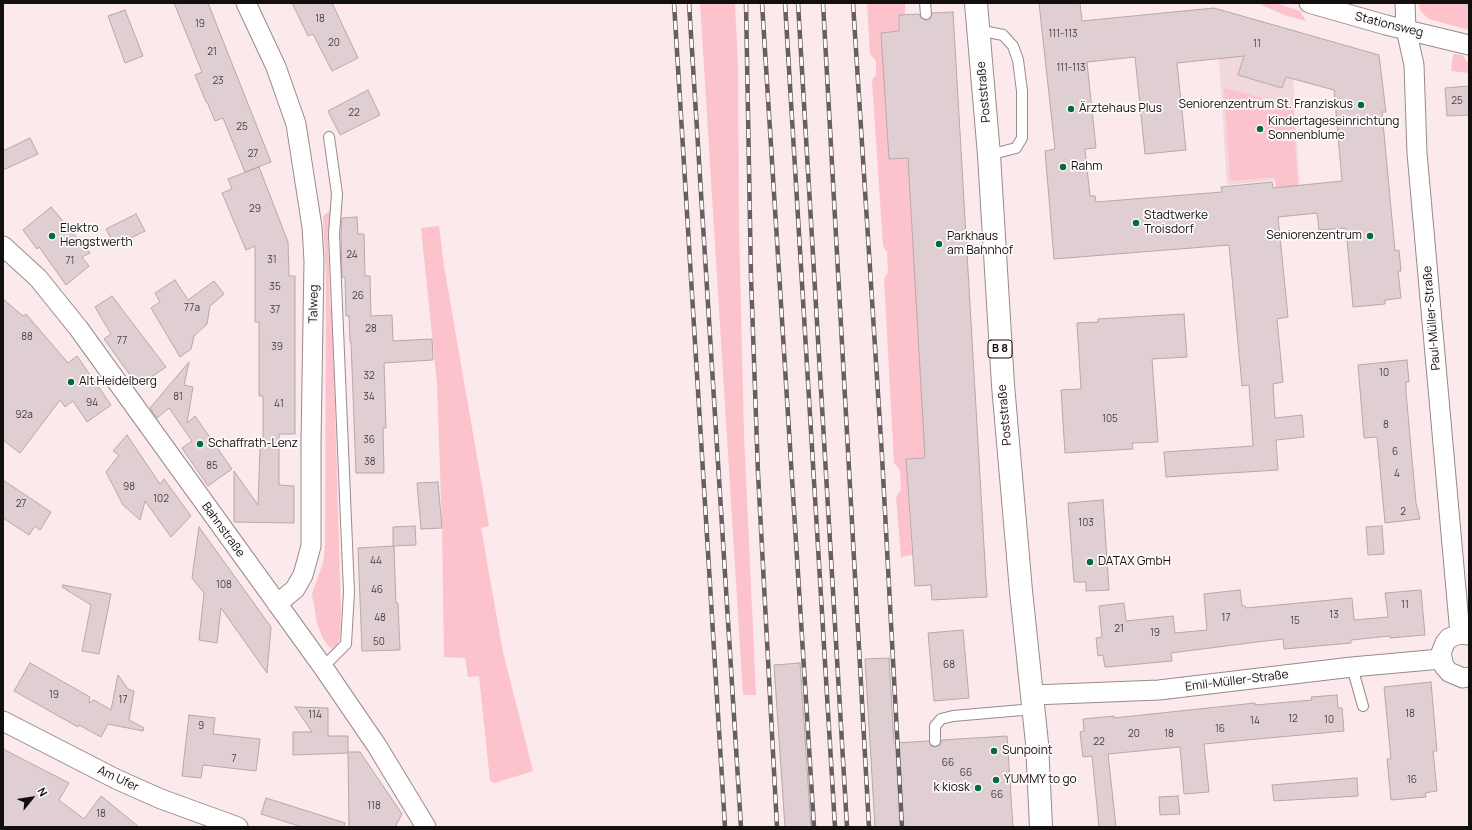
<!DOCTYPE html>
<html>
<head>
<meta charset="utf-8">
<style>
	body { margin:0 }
	#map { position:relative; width:1472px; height:830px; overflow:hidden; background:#fbe9ec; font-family:Manrope,sans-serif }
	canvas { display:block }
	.frame { position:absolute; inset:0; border:4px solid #140f0f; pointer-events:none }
	.north { position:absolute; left:12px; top:778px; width:40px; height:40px; -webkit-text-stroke:3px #fefbfb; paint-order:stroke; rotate:60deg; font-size:11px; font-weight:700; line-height:16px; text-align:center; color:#140f0f }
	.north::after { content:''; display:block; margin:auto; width:14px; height:18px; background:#140f0f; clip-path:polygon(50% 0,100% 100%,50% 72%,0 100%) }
</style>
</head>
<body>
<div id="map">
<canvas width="1472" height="830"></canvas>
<div class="frame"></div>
<div class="north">N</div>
</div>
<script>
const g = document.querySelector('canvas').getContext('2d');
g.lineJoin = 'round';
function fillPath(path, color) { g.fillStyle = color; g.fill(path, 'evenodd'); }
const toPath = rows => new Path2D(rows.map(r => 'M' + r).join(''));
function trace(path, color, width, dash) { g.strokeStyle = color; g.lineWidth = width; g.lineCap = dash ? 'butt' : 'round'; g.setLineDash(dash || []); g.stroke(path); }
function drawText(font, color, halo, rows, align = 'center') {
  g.font = font + ' Manrope,sans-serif'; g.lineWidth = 3.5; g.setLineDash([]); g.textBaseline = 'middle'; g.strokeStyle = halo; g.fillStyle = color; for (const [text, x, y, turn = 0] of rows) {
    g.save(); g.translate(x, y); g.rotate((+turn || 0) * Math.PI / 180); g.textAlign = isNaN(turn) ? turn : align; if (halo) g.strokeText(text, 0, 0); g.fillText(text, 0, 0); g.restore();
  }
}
fillPath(toPath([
	[1214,8,1299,32,1293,79,1301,209,1278,212,1274,180,1227,185,1219,58]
]), '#f1d8dc');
fillPath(toPath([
	[700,3,735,3,738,67,739,228,744,434,756,695,743,695],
	[867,3,905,3,905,15,898,15,899,31,881,33,889,159,908,158,925,458,906,459,912,555,901,557,896,497,901,490,900,470,894,463,884,279,888,272,887,252,883,246,872,80,876,75,876,61,870,54],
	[1257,3,1276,3,1300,11,1306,21,1287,16],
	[1418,3,1469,3,1469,30,1429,19,1421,12],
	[1453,54,1462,55,1469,64,1469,73,1451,71],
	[1224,88,1293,106,1299,206,1279,208,1275,177,1230,181],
	[331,210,328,235,330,306,332,306,341,611,340,637,337,645,331,649,323,639,317,623,312,594,323,563,325,546,326,278,323,216],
	[439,226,444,266,489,526,481,528,503,652,533,771,495,783,490,781,479,676,468,677,465,658,444,657,442,528,437,384,421,228]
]), '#fdc3cc');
const building = toPath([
	[174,3,208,3,271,162,245,172,223,118,215,121,207,102,206,102,195,75,202,72,174,3],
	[292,3,332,3,358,58,332,71,313,34,308,36,292,3],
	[1039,3,1080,3,1082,21,1214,8,1379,55,1386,112,1382,112,1395,251,1399,250,1401,271,1398,271,1401,298,1385,300,1385,304,1353,307,1346,228,1319,230,1317,213,1278,217,1288,317,1277,319,1283,382,1273,384,1275,418,1302,415,1304,437,1276,440,1278,470,1166,477,1164,452,1253,446,1249,385,1242,386,1229,245,1054,259,1045,151,1055,149,1039,3],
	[1244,56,1238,75,1282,88,1286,77,1334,90,1342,181,1273,188,1272,182,1221,187,1222,192,1096,202,1095,196,1090,196,1085,149,1096,148,1087,62,1135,57,1145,154,1186,150,1177,63,1244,56],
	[125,10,143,56,125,63,108,16,125,10],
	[953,12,987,597,932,600,931,585,915,586,906,459,925,458,908,158,889,159,881,33,899,31,899,15,919,14,921,18,926,20,930,19,932,13,953,12],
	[1469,86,1469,115,1447,116,1445,88,1469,86],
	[368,90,380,115,340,135,328,111,368,90],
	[30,138,38,154,3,170,3,151,30,138],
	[259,167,288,242,289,276,295,276,295,434,279,434,279,485,294,486,294,523,234,522,234,471,258,505,260,448,263,448,263,396,259,396,259,322,255,322,255,246,246,250,222,193,232,189,228,179,259,167],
	[51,207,90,253,82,257,89,266,66,285,39,247,37,249,23,230,51,207],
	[136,214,145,231,115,246,106,229,136,214],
	[357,217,358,234,364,234,365,276,370,276,371,316,392,315,393,341,432,339,433,360,384,363,386,428,383,428,384,473,356,473,351,342,350,342,349,316,346,316,345,277,342,277,341,235,342,218,357,217],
	[175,280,188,300,214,281,224,294,210,306,207,324,194,336,191,349,180,357,151,308,160,302,155,293,175,280],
	[112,296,166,367,138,386,104,339,111,334,95,307,112,296],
	[3,299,23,316,26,314,68,363,77,356,111,405,87,422,73,401,65,407,60,400,20,453,3,440,3,299],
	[1184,314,1187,357,1152,359,1158,442,1132,443,1133,449,1065,453,1061,390,1081,389,1077,323,1098,322,1098,319,1184,314],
	[1407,360,1409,382,1406,382,1406,392,1416,503,1420,519,1385,523,1377,437,1364,438,1358,365,1407,360],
	[189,362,184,385,193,387,187,423,195,416,232,469,208,486,182,448,192,441,169,408,157,418,150,408,189,362],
	[127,435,160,484,164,479,191,516,171,537,145,501,140,520,123,505,106,472,119,455,113,451,127,435],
	[3,480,51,512,40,530,35,526,29,535,3,518,3,480],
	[438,482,442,528,421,529,417,483,438,482],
	[1103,500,1109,590,1086,591,1086,582,1074,582,1068,503,1103,500],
	[415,526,416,545,393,546,393,527,415,526],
	[1382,526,1384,554,1368,555,1366,527,1382,526],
	[199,527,271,627,267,673,221,608,217,643,199,640,204,593,192,578,199,527],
	[394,546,396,603,398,603,400,650,362,651,358,548,394,546],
	[63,585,111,594,99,654,82,651,91,605,62,587,63,585],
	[1240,590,1242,606,1245,606,1246,608,1352,598,1354,620,1388,617,1385,593,1421,590,1425,635,1390,638,1390,636,1351,640,1351,643,1284,649,1283,639,1265,641,1171,653,1172,661,1107,667,1105,667,1103,655,1098,656,1096,638,1102,637,1099,606,1124,603,1126,621,1173,616,1175,633,1207,630,1204,594,1240,590],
	[963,630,969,698,934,701,928,633,963,630],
	[889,658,894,743,929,741,931,746,935,747,940,745,942,740,1007,736,1013,827,875,827,865,659,889,658],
	[30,663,90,697,89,703,94,700,111,710,118,675,128,689,134,691,129,720,144,728,143,731,108,724,101,737,79,725,78,727,14,691,30,663],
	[800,663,811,827,785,827,774,665,800,663],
	[1431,682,1437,751,1433,751,1437,791,1425,793,1426,797,1391,800,1387,759,1391,759,1384,687,1431,682],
	[1337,695,1338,708,1342,708,1344,731,1204,744,1209,792,1184,794,1180,747,1108,754,1116,827,1099,827,1092,756,1083,757,1080,732,1084,731,1083,719,1114,716,1114,718,1255,703,1255,705,1312,700,1311,697,1337,695],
	[295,707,328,708,328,736,348,736,348,752,360,752,402,814,395,827,349,827,348,753,293,755,293,732,312,732,295,707],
	[189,715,215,718,213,734,260,739,256,771,203,765,201,778,182,776,189,715],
	[3,749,69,783,59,800,84,819,101,796,139,827,3,827,3,749],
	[1357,778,1358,796,1274,801,1272,785,1357,778],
	[1178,796,1180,814,1160,815,1159,797,1178,796],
	[266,798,345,823,344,827,302,827,261,814,266,798]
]);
fillPath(building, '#e0cfd2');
trace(building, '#b8a7a9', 1);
const service = toPath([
	[925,3,926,14],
	[978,30,1003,35,1013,46,1018,60,1022,91,1022,138,1016,148,989,155],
	[323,667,346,644,349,592,334,234,337,194,329,137],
	[1352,667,1363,706],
	[935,741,935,726,941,719,953,716,1034,709]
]);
const minor = toPath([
	[246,3,276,67,296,124,312,227,314,261,311,442,311,546,303,575,295,589,277,604],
	[1309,3,1386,25,1469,45],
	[1405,3,1406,29,1414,65,1417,153,1460,634],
	[3,246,38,278,79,329,323,667,377,746,426,827],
	[1469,635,1460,634,1449,638,1445,643,1441,653,1444,666,1449,672,1463,678,1469,677],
	[1033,695,1159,690,1352,667,1441,659],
	[3,721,116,779,161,799,238,827]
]);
const primary = toPath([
	[976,3,989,155,1003,385,1021,591,1037,743,1041,827]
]);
trace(service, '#9a8a8c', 12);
trace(minor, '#9a8a8c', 21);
trace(primary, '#9a8a8c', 24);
trace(service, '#fff', 10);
trace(minor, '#fff', 19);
trace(primary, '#fff', 22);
const rail = toPath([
	[674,3,725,827],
	[689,3,741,827],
	[746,3,751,277,758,473,777,827],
	[762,3,814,827],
	[785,3,835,827],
	[798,3,847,827],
	[823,3,869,827],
	[853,3,882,456,902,827]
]);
trace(rail, '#675e5f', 4.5);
trace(rail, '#fefbfb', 3, [9]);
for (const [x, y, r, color] of [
	[1361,105,4,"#056a40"],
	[1071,109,4,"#056a40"],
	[1260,129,4,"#056a40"],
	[1063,167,4,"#056a40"],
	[1136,223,4,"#056a40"],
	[52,236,4,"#056a40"],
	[1370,236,4,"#056a40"],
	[939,244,4,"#056a40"],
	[71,382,4,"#056a40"],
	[200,444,4,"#056a40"],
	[1090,562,4,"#056a40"],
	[994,751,4,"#056a40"],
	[996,780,4,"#056a40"],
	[978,788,4,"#056a40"]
]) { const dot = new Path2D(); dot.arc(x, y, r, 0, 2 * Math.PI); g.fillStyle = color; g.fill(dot); trace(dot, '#fefbfb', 1.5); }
drawText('10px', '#473f40', null, [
	["18",320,19],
	["19",200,24],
	["111-113",1063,34],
	["20",334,43],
	["11",1257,44],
	["21",212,52],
	["111-113",1071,68],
	["23",218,81],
	["25",1457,101],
	["22",354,113],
	["25",242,127],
	["27",253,154],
	["29",255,209],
	["24",352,255],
	["31",272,260],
	["71",70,261],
	["35",275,287],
	["26",358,296],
	["77a",192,308],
	["37",275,310],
	["28",371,329],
	["88",27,337],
	["77",122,341],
	["39",277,347],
	["10",1384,373],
	["32",369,376],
	["81",178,397],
	["34",369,397],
	["94",92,403],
	["41",279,404],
	["92a",24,415],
	["105",1110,419],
	["8",1386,425],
	["36",369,440],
	["6",1395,452],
	["38",370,462],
	["85",212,466],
	["4",1397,474],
	["98",129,487],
	["102",161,499],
	["27",21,504],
	["2",1403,512],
	["103",1086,523],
	["44",376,561],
	["108",224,585],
	["46",377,590],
	["11",1405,605],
	["13",1334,615],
	["48",380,618],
	["17",1226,618],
	["15",1295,621],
	["21",1119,629],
	["19",1155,633],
	["50",379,642],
	["68",949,665],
	["19",54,695],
	["17",123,700],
	["18",1410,714],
	["114",315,715],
	["12",1293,719],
	["10",1329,720],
	["14",1255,721],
	["9",201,726],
	["16",1220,729],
	["20",1134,734],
	["18",1169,734],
	["22",1099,742],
	["7",234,759],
	["66",948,763],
	["66",966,773],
	["16",1412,780],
	["66",997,795],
	["118",374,806],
	["18",101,814]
]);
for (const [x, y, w] of [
	[1000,349,24]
]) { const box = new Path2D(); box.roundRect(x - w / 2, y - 9, w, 18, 3); g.fillStyle = '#fefbfb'; g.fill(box); trace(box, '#140f0f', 1); }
drawText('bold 11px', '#140f0f', null, [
	["B 8",1000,349]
]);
drawText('12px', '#140f0f', '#fefbfb', [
	["Stationsweg",1389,25,14],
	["Poststraße",984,92,-95],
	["Talweg",314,304,-89],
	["Paul-Müller-Straße",1432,318,-95],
	["Poststraße",1005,415,-95],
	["Bahnstraße",223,530,54],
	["Emil-Müller-Straße",1237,681,-7],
	["Am Ufer",118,779,25]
]);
drawText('12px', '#140f0f', '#fefbfb', [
	["Seniorenzentrum St. Franziskus",1353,105,"right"],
	["Ärztehaus Plus",1079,109],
	["Kindertageseinrichtung",1268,122],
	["Sonnenblume",1268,136],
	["Rahm",1071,167],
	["Stadtwerke",1144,216],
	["Troisdorf",1144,230],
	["Elektro",60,229],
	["Hengstwerth",60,243],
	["Seniorenzentrum",1362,236,"right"],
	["Parkhaus",947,237],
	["am Bahnhof",947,251],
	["Alt Heidelberg",79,382],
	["Schaffrath-Lenz",208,444],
	["DATAX GmbH",1098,562],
	["Sunpoint",1002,751],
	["YUMMY to go",1004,780],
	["k kiosk",970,788,"right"]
], 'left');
</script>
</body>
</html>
